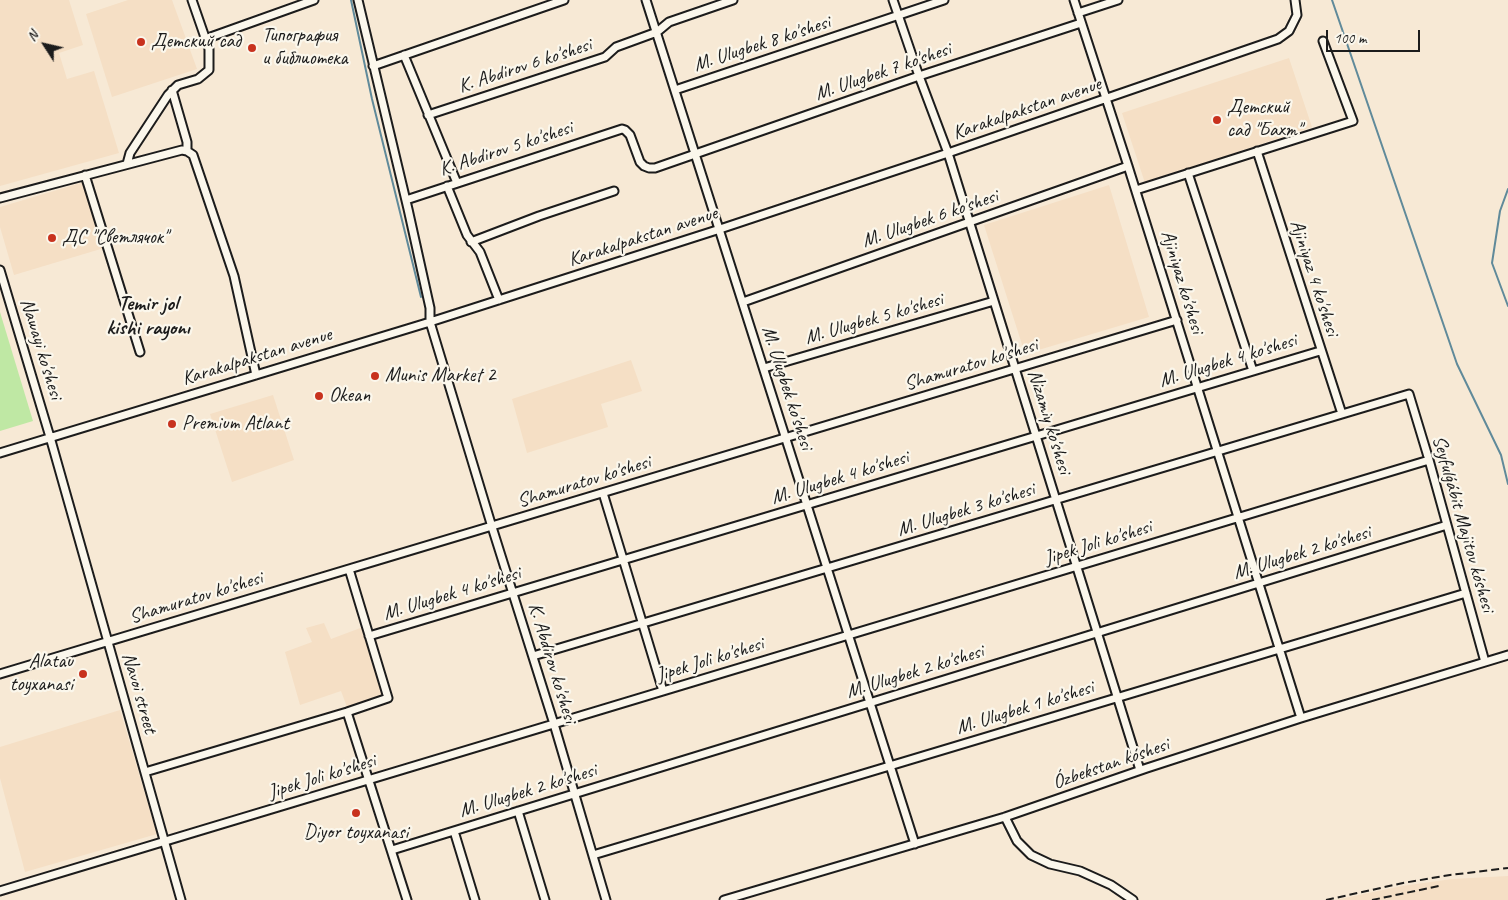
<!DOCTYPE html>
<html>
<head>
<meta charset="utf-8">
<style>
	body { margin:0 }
	#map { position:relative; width:1508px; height:900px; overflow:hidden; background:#f7e9d5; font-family:Caveat,sans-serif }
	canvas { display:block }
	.north { position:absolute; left:20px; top:20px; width:50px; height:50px; -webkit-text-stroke:4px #fbf7ec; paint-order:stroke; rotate:305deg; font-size:14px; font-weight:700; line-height:20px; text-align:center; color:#1c1c1c }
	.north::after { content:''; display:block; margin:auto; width:18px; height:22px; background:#1c1c1c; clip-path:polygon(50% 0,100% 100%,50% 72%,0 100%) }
	.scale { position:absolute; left:1326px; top:30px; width:94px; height:22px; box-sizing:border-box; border:2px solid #1c1c1c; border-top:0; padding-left:6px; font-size:15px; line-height:18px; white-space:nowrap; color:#1c1c1c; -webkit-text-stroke:4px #fbf7ec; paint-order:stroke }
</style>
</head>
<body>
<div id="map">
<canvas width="1508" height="900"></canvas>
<div class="north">N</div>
<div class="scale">100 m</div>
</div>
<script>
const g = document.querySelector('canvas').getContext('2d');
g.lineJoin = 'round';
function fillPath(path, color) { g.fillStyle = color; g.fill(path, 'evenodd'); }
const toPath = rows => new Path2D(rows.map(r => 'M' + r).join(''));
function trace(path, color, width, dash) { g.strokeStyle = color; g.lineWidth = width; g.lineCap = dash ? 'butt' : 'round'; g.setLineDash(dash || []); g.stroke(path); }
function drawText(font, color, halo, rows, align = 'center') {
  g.font = font + ' Caveat,sans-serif'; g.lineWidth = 4.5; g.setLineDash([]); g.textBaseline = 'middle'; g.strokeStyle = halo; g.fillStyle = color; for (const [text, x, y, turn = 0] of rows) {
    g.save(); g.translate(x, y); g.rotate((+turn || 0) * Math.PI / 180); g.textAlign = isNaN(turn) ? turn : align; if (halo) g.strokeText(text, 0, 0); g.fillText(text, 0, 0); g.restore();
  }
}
fillPath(toPath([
	[0,0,69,0,83,45,59,53,67,79,94,71,119,153,0,186],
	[128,0,172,0,197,69,112,97,86,14],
	[1289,58,1312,127,1145,183,1122,113],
	[84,182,104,248,14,275,0,227,0,207],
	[1109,185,1149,317,1025,354,984,225],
	[631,360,642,391,601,404,608,427,527,453,512,399],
	[273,395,294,460,232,482,210,414],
	[324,623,331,639,363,627,385,695,347,707,341,691,300,705,285,652,312,642,306,628],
	[120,710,157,834,25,872,0,778,0,747],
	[1508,876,1508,900,1335,900,1402,886,1452,879]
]), '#f5dfc5');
fillPath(toPath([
	[0,312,33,421,0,431]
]), '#bfe8a4');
trace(toPath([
	[351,0,372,99,421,297],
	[1332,0,1457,364,1501,455,1508,484],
	[1508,189,1500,211,1492,263,1508,306]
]), '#608a9a', 2);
const minor = toPath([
	[358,0,408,209,430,308,430,322,492,527,554,724,606,900],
	[646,0,915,844],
	[893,0,919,76,948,153,1140,770],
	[1074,0,1128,166,1301,718],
	[1078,13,1118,0],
	[205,39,314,0],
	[404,55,457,183],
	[373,66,564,0],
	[172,90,187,142,187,151],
	[675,90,944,0],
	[428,115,605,57,616,47,657,32,669,22,733,0],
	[1257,151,1342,414],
	[127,164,130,153,168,95,178,85,198,79,209,70,209,49,192,0],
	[1188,173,1253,371],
	[85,175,140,352],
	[447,186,467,235,480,252,499,300],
	[1136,190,1353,121,1323,41],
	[0,198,182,150,187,151,193,155,234,276,256,375],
	[406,200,622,129,625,130,630,135,640,162,644,166,649,168,655,168,919,76,1081,23],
	[471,242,539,216,614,191],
	[0,270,50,437,181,900],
	[743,302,1128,166],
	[764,368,994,301],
	[0,453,430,322,720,229,948,153,1278,39,1289,31,1297,15,1295,0],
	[603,493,663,691],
	[369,636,1320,351],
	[533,656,1409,394,1429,460,1485,662],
	[0,674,1177,320],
	[347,712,407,900],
	[145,772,347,712,388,698,349,569],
	[518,811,545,900],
	[1005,817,1017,841,1031,855,1050,864,1080,871,1111,885,1133,900],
	[454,831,475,900],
	[392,850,1447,525],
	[593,855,1466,593],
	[0,891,1429,460],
	[724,900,1005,817,1147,768,1301,718,1508,655]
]);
trace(minor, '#1c1c1c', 11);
trace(minor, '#fbf7ec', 7);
trace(toPath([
	[1326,900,1403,883,1450,875,1508,868],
	[1372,900,1439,886]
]), '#1c1c1c', 2, [8, 4]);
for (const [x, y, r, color] of [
	[141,42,5,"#c8321e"],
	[252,48,5,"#c8321e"],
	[1217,120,5,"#c8321e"],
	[52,238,5,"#c8321e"],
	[375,376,5,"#c8321e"],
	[319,396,5,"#c8321e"],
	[172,424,5,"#c8321e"],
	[83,674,5,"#c8321e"],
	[356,813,5,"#c8321e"]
]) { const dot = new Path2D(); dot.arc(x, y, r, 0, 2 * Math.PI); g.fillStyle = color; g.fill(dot); trace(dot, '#fbf7ec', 2); }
drawText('20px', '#1c1c1c', '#fbf7ec', [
	["Типография",262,36],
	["и библиотека",262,59],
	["Детский сад",151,42],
	["Детский",1227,108],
	["сад \"Бахт\"",1227,131],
	["ДС \"Светлячок\"",62,238],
	["Munis Market 2",385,376],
	["Okean",329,396],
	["Premium Atlant",182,424],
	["Alatau",73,662,"right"],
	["toyxanasi",73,685,"right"],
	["Diyor toyxanasi",356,833,"center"]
], 'left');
drawText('20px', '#1c1c1c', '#fbf7ec', [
	["M. Ulugbek 8 ko'shesi",762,44,-18],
	["K. Abdirov 6 ko'shesi",525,66,-18],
	["M. Ulugbek 7 ko'shesi",883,72,-19],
	["Karakalpakstan avenue",1027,109,-19],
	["K. Abdirov 5 ko'shesi",506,149,-18],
	["M. Ulugbek 6 ko'shesi",930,219,-19],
	["Karakalpakstan avenue",643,237,-18],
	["Ajiniyaz 4 ko'shesi",1314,278,72],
	["Ajiniyaz ko'shesi",1182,282,73],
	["M. Ulugbek 5 ko'shesi",874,319,-16],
	["Nawayi ko'shesi",41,349,73],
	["Karakalpakstan avenue",257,357,-17],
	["M. Ulugbek 4 ko'shesi",1228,361,-17],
	["Shamuratov ko'shesi",971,365,-17],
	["M. Ulugbek ko'shesi",787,388,72],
	["Nizamiy ko'shesi",1049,422,73],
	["M. Ulugbek 4 ko'shesi",840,478,-17],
	["Shamuratov ko'shesi",584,482,-17],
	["M. Ulugbek 3 ko'shesi",966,510,-17],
	["Seyfulǵábit Majitov kóshesi",1463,524,74],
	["Jipek Joli ko'shesi",1098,543,-17],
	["M. Ulugbek 2 ko'shesi",1302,553,-17],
	["M. Ulugbek 4 ko'shesi",452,594,-17],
	["Shamuratov ko'shesi",196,598,-17],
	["Jipek Joli ko'shesi",710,660,-17],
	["K. Abdirov ko'shesi",552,663,73],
	["M. Ulugbek 2 ko'shesi",915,672,-17],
	["Navoi street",139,693,74],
	["M. Ulugbek 1 ko'shesi",1025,708,-17],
	["Ózbekstan kóshesi",1111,764,-19],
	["Jipek Joli ko'shesi",322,777,-17],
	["M. Ulugbek 2 ko'shesi",528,791,-17]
]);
drawText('bold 21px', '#1c1c1c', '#fbf7ec', [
	["Temir jol",148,304],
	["kishi rayonı",148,328]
]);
</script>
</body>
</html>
